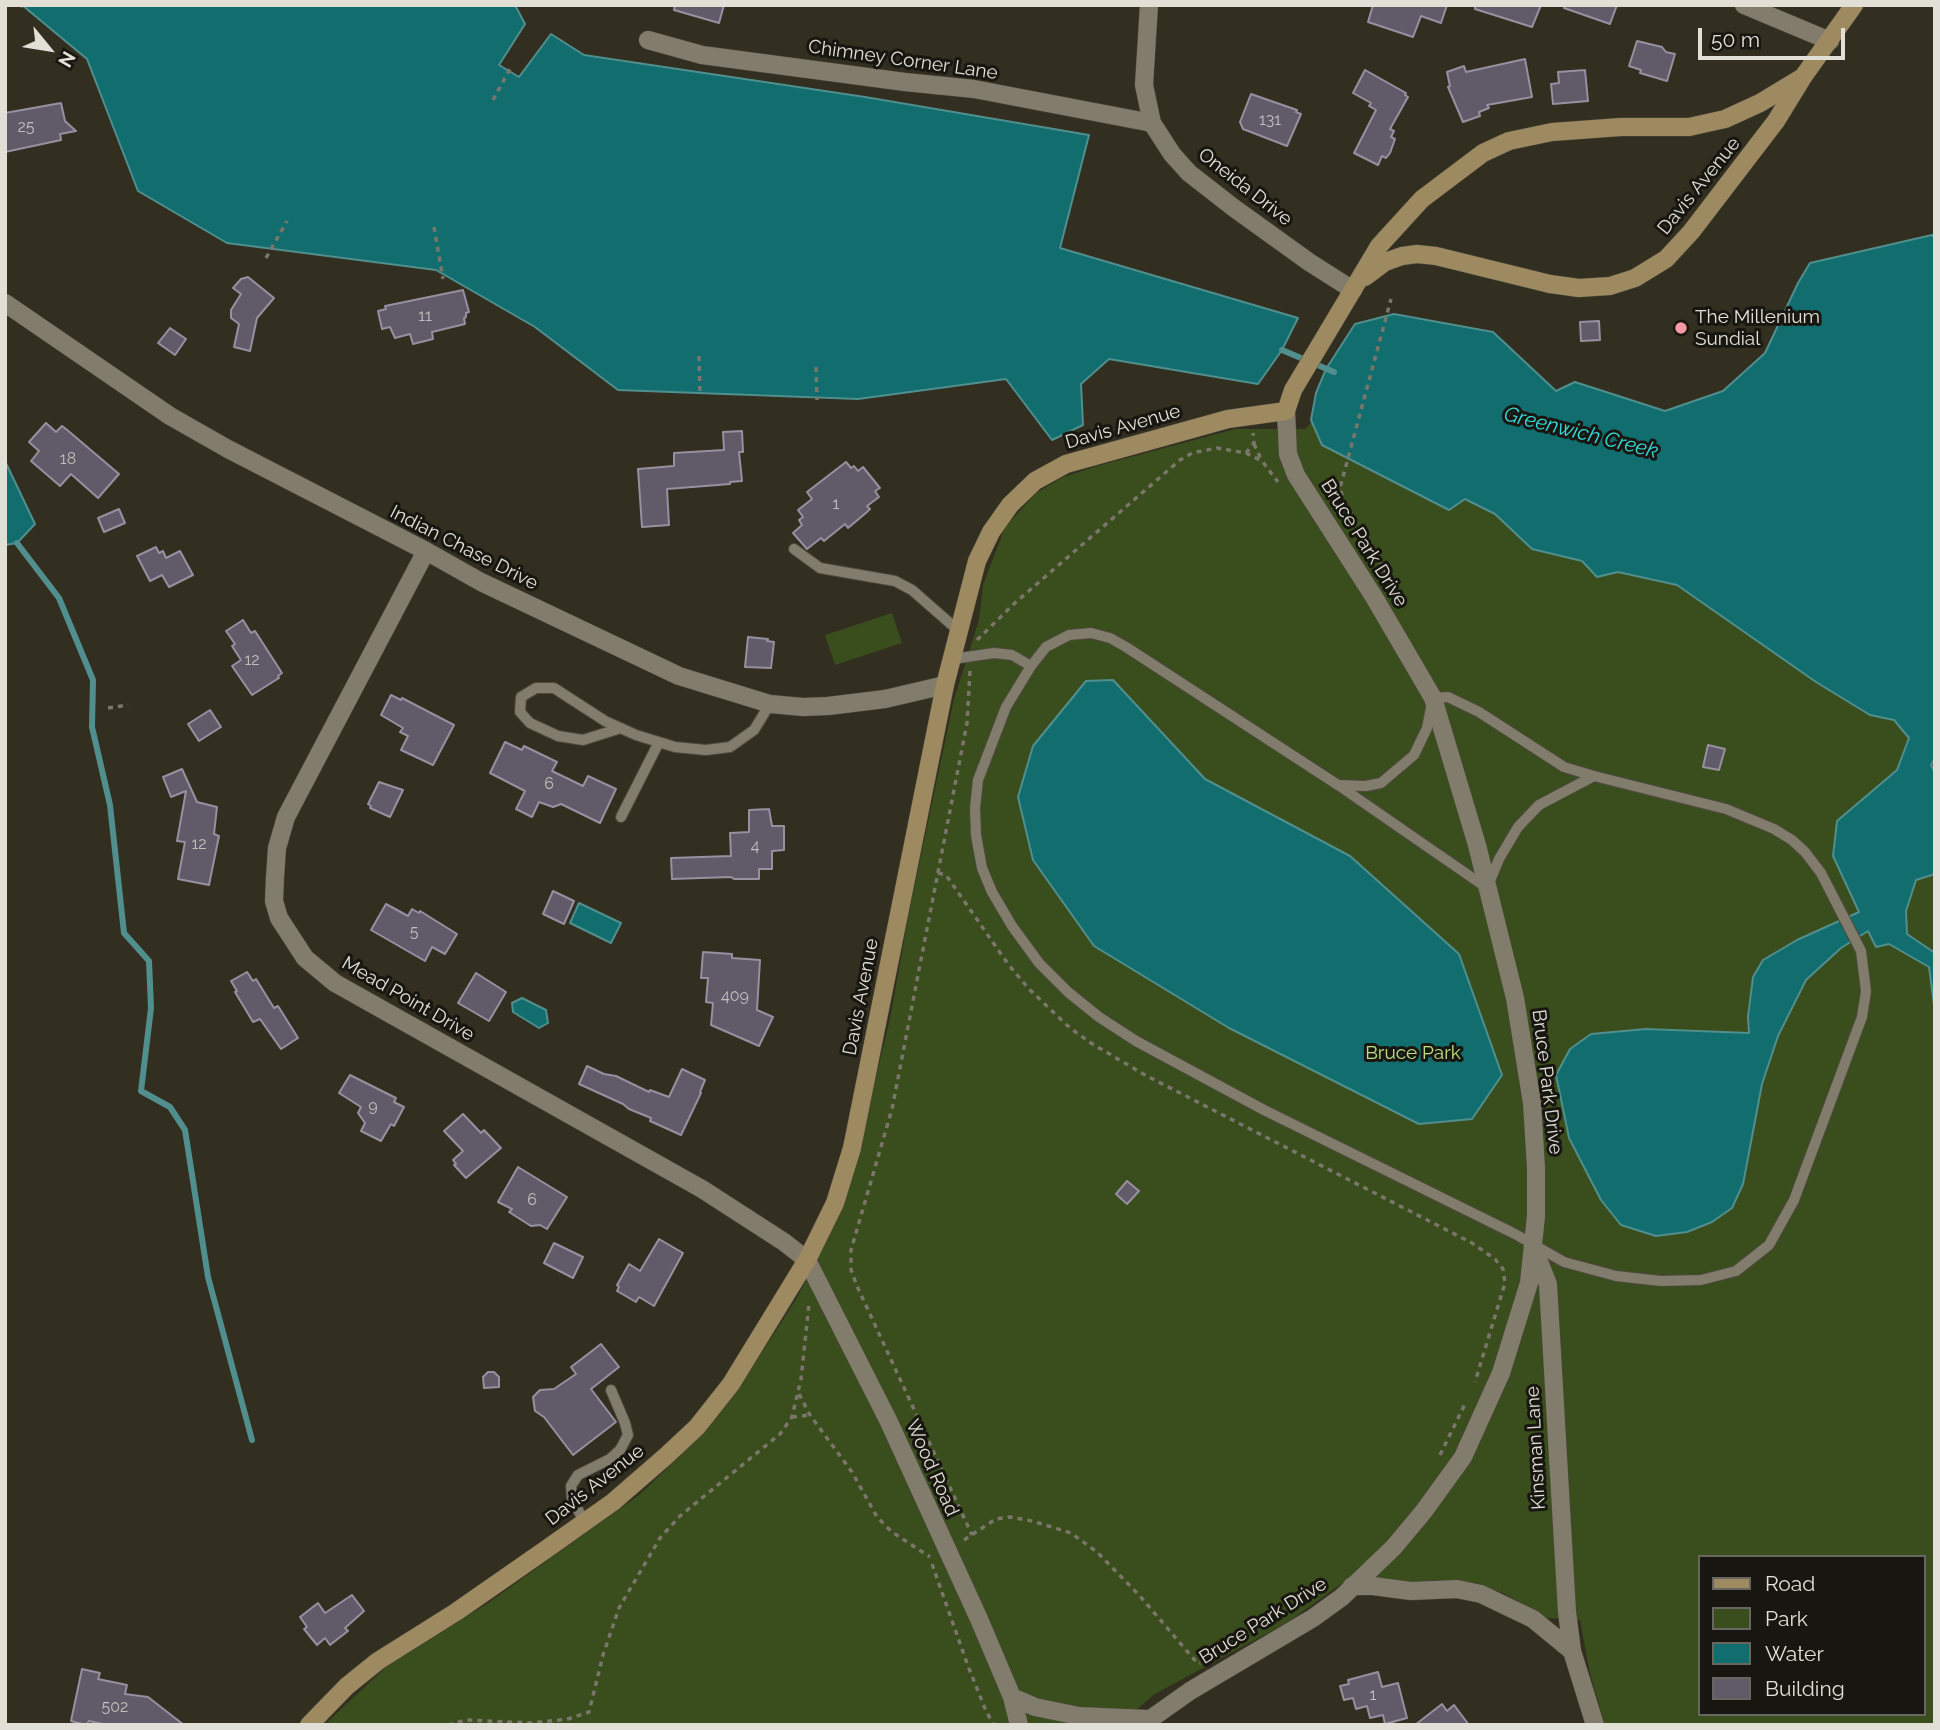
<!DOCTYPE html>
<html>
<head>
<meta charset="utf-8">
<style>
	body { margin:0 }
	#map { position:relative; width:1940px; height:1730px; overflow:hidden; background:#322e20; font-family:Raleway,sans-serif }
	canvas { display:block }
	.frame { position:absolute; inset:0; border:7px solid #e2dfd6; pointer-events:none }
	.legend { position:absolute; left:1698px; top:1555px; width:228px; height:161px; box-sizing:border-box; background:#181610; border:2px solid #69665f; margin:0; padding:9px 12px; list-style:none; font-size:21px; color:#e2dfd6 }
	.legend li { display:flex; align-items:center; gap:14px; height:35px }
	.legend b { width:35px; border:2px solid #69665f }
	.north { position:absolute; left:14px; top:14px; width:70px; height:70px; -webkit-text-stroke:5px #181610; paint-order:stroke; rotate:120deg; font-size:19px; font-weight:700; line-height:28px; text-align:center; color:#e2dfd6 }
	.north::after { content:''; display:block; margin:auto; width:24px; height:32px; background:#e2dfd6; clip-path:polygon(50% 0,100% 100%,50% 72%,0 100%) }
	.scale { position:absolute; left:1698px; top:28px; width:147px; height:32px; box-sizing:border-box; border:4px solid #e2dfd6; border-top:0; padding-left:9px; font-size:21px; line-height:24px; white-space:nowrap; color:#e2dfd6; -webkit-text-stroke:5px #181610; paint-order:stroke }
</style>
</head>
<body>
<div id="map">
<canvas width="1940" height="1730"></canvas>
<div class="frame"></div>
<ul class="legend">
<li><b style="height:9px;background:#9e8a61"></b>Road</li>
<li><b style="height:19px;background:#3a4d1c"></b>Park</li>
<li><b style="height:19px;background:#116d6e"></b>Water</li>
<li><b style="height:19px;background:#605a69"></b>Building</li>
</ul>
<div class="north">N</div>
<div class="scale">50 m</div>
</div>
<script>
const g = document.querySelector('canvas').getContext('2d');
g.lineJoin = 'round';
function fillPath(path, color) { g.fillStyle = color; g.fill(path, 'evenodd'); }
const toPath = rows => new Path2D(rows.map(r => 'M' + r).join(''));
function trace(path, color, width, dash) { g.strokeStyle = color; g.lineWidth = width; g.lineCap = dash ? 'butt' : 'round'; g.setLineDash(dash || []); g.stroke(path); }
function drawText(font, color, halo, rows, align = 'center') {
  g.font = font + ' Raleway,sans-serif'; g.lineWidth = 6; g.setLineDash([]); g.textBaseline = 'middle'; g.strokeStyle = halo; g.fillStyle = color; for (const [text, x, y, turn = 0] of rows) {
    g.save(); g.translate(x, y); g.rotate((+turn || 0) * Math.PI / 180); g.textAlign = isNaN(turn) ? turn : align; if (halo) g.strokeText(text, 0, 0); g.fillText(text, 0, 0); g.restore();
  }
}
fillPath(toPath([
	[1326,408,1935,574,1935,1725,1605,1725,1590,1674,1580,1620,1546,1618,1505,1594,1475,1583,1435,1580,1404,1584,1358,1572,1288,1622,1155,1694,1118,1725,324,1725,386,1667,488,1603,639,1495,680,1456,738,1389,795,1301,827,1241,855,1170,862,1147,868,1108,890,1019,909,912,954,699,979,620,983,585,1005,527,1036,493,1063,477,1097,466,1235,429,1305,429],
	[1700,1557,1924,1557,1924,1714,1700,1714],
	[892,613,902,643,835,665,825,635]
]), '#3a4d1c');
const water = toPath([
	[22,5,515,5,525,24,499,65,519,77,551,34,584,55,865,97,1089,135,1060,248,1298,318,1282,350,1258,384,1109,359,1081,384,1083,425,1052,440,1006,379,858,399,618,390,535,327,436,270,227,243,138,191,87,59,22,5],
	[1932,235,1935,239,1935,758,1931,765,1935,773,1935,874,1916,880,1906,911,1907,934,1935,953,1935,1002,1934,1005,1929,967,1889,944,1876,947,1868,931,1841,948,1806,980,1778,1036,1762,1084,1743,1184,1732,1208,1712,1222,1687,1232,1656,1236,1621,1225,1601,1200,1569,1138,1556,1075,1570,1049,1591,1034,1646,1029,1749,1033,1748,1017,1753,977,1763,960,1797,940,1859,912,1833,856,1837,821,1897,770,1909,738,1894,720,1870,715,1816,682,1677,585,1618,572,1597,577,1582,561,1532,549,1495,514,1465,499,1449,510,1322,445,1311,420,1316,393,1326,369,1355,324,1394,314,1493,332,1556,391,1575,382,1665,411,1723,391,1765,353,1798,283,1810,263,1932,235],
	[5,461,35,524,17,543,5,545,5,461],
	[1113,680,1205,779,1350,856,1459,954,1502,1075,1472,1119,1419,1124,1229,1028,1094,946,1033,860,1018,797,1033,746,1086,681,1113,680],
	[579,903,621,923,611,943,570,923,579,903],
	[522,998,546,1010,548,1023,539,1028,513,1012,512,1003,522,998]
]);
fillPath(water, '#116d6e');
trace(water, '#508f8d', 2);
trace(toPath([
	[1282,350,1334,372],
	[17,543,59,598,93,680,92,727,110,805,124,933,149,961,151,1008,141,1091,170,1107,185,1130,208,1277,252,1440]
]), '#508f8d', 6);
const building = toPath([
	[675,5,724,5,719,23,674,10,675,5],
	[1373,5,1447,5,1441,23,1421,16,1413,37,1368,22,1373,5],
	[1475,5,1541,5,1532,27,1475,9,1475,5],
	[1565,5,1617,5,1610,24,1564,8,1565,5],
	[1637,41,1662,47,1666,52,1675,54,1667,81,1640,73,1641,70,1629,66,1637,41],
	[1525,59,1532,97,1487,105,1489,108,1479,112,1480,116,1463,122,1448,87,1450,86,1447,72,1464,66,1466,72,1525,59],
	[1365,70,1406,93,1405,95,1408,97,1390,129,1394,131,1391,137,1395,139,1390,153,1386,158,1382,156,1378,165,1354,153,1376,110,1369,106,1371,103,1353,93,1365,70],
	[1585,70,1588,101,1553,104,1551,84,1559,83,1558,72,1585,70],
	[1251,94,1297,110,1296,112,1301,114,1287,146,1243,129,1240,122,1251,94],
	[61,103,65,121,76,131,60,134,61,140,5,152,5,113,61,103],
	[248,277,274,298,257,318,250,351,234,347,239,324,231,318,231,310,241,294,233,288,241,279,248,277],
	[463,290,469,312,466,313,466,317,464,318,465,324,432,332,433,339,413,344,410,334,395,338,390,327,382,329,378,311,386,309,385,306,463,290],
	[1599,321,1600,340,1581,341,1580,322,1599,321],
	[170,328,186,339,175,355,158,343,170,328],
	[46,423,56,432,62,426,66,429,119,474,98,498,71,474,60,486,31,461,39,451,29,442,46,423],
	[742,431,743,452,739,452,742,481,730,482,730,484,667,489,669,525,642,527,638,469,674,466,674,453,724,450,723,432,742,431],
	[846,462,851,468,854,466,858,471,863,467,880,488,875,491,879,497,867,506,870,509,867,512,848,528,845,524,824,541,821,538,807,549,793,533,802,525,799,520,803,517,798,510,812,499,807,492,846,462],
	[119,509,125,523,104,532,98,518,119,509],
	[156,547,159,553,163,551,166,558,180,551,193,575,169,587,162,575,150,581,137,556,156,547],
	[243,620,251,633,255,631,282,673,278,676,279,678,252,695,232,666,241,660,232,646,235,644,226,631,243,620],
	[748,637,768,639,767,641,774,642,771,668,745,667,748,637],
	[391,695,401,700,402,698,454,725,433,765,401,750,408,736,400,732,403,728,381,715,391,695],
	[210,710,221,727,199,741,188,724,210,710],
	[505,742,522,750,524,746,557,762,552,771,583,786,588,776,616,789,600,823,561,804,553,807,539,802,532,817,516,809,525,791,490,773,505,742],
	[1708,745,1725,749,1719,770,1703,767,1708,745],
	[182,769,197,802,217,807,214,834,219,836,209,885,178,879,185,842,177,841,186,791,171,797,163,777,182,769],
	[379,782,403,790,390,817,370,808,371,806,368,804,379,782],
	[769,809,772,826,784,826,784,850,772,851,772,869,759,869,759,879,734,879,731,877,672,879,671,858,731,856,730,833,749,832,749,810,769,809],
	[553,891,574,901,564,924,543,914,553,891],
	[386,904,408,916,412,909,419,913,420,911,457,934,445,954,432,947,425,961,371,930,386,904],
	[703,952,732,954,732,958,760,960,757,1010,773,1017,759,1046,711,1025,713,1003,706,1002,708,978,701,978,703,952],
	[247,972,253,981,256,979,274,1008,278,1006,298,1038,281,1049,260,1019,253,1022,235,992,237,991,231,981,247,972],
	[476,973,506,992,489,1021,458,1003,476,973],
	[587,1066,604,1074,616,1076,649,1092,650,1090,669,1097,682,1069,705,1080,700,1092,701,1093,681,1135,650,1121,651,1118,629,1109,623,1104,579,1084,587,1066],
	[350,1075,396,1098,394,1102,404,1107,394,1126,391,1124,381,1141,361,1131,365,1123,358,1113,361,1107,339,1093,350,1075],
	[463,1114,481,1133,484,1130,501,1148,466,1178,454,1165,456,1164,453,1160,463,1151,444,1131,463,1114],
	[518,1167,567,1197,547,1229,540,1225,531,1226,509,1212,512,1209,498,1202,518,1167],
	[1127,1181,1139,1191,1127,1204,1116,1194,1127,1181],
	[659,1239,683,1253,654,1306,639,1297,636,1302,617,1291,619,1287,617,1285,629,1264,640,1271,659,1239],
	[554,1243,583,1257,573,1278,544,1263,554,1243],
	[601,1344,619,1367,591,1389,616,1422,573,1455,544,1417,535,1411,533,1397,540,1390,554,1389,576,1374,571,1367,601,1344],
	[488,1372,494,1372,499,1377,499,1387,484,1388,483,1377,488,1372],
	[352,1595,364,1611,345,1628,348,1631,330,1645,325,1638,317,1645,304,1629,307,1627,300,1617,318,1603,325,1613,352,1595],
	[82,1669,100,1673,98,1679,127,1685,125,1694,148,1697,184,1725,107,1725,89,1721,86,1725,71,1721,82,1669],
	[1378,1672,1382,1687,1398,1683,1407,1718,1385,1724,1383,1715,1370,1718,1367,1706,1356,1709,1353,1698,1344,1700,1340,1686,1349,1684,1348,1680,1378,1672],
	[1442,1704,1447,1711,1454,1705,1469,1725,1415,1725,1442,1704]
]);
fillPath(building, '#605a69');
trace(building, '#9690a0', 2);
const service = toPath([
	[794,549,820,568,895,581,912,590,960,632],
	[1091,633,1110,638,1126,647,1338,785,1487,888,1499,859,1518,827,1539,805,1594,776,1726,809,1774,829,1792,840,1805,852,1821,873,1861,951,1866,991,1862,1017,1794,1200,1769,1245,1736,1271,1701,1280,1661,1281,1616,1276,1564,1262,1515,1234,1264,1110,1136,1041,1099,1017,1068,992,1039,963,1012,926,992,892,982,868,976,835,975,808,978,780,1006,707,1031,666,1046,647,1069,635,1091,633],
	[953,659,994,653,1012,655,1031,666],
	[621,728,583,740,558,736,530,723,520,712,521,697,536,688,554,688,605,721,636,735,675,747,706,750,730,747,754,730,770,704],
	[1338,785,1366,786,1381,783,1414,755,1427,728,1433,698,1448,697,1479,712,1564,767,1594,776],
	[621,817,659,742],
	[584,1521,572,1499,571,1486,578,1475,610,1459,620,1450,628,1435,625,1423,611,1390]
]);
const minor = toPath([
	[1149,5,1144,85,1152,123,1172,154,1189,173,1234,208,1309,262,1353,290],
	[1744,5,1830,41],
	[648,40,702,55,905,82,974,89,1152,123],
	[5,303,170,416,228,449,426,551,481,582,679,676,770,704,803,707,828,706,885,699,945,685],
	[426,551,286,817,277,848,275,877,274,901,279,918,305,958,335,983,702,1189,784,1242,807,1260,889,1422,979,1619,1012,1697,1019,1725],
	[1534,1249,1548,1284,1567,1612,1572,1651,1595,1725],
	[1352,1586,1373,1586,1411,1591,1457,1589,1481,1594,1533,1619,1572,1651],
	[1012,1697,1035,1707,1079,1716,1148,1719],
	[1142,1725,1190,1691,1313,1618,1342,1597,1394,1547,1424,1511,1463,1457,1501,1373,1529,1283,1536,1216,1536,1168,1532,1103,1515,998,1477,845,1433,698,1374,597,1296,475,1288,454,1286,411]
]);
const secondary = toPath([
	[1365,277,1385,262,1402,256,1417,254,1436,256,1550,284,1579,288,1610,286,1635,278,1666,259,1691,232,1776,121,1803,77,1854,5],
	[309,1725,347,1686,378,1661,456,1612,548,1548,613,1502,666,1456,697,1427,731,1384,807,1260,835,1203,852,1148,945,685,977,561,991,532,1010,505,1035,481,1066,464,1228,419,1286,411,1293,390,1379,246,1422,199,1483,153,1509,141,1552,132,1621,127,1689,127,1725,119,1760,103,1803,77]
]);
trace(service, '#4e4a3e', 12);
trace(minor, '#4e4a3e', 19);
trace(secondary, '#4e4a3e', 19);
trace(toPath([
	[20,7,22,5],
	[493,100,511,67],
	[434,227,443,279],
	[266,258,287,221],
	[699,356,700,395],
	[816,367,817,400],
	[1254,444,1261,459],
	[1246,453,1254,443,1253,433],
	[1388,588,1394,585,1344,502,1340,488,1391,299],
	[977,640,1016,602,1180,460,1192,453,1217,448,1246,453,1262,461,1278,482],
	[970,671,967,723,892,1109,851,1250,851,1270,857,1286,972,1535],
	[108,708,128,705],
	[938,873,946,875,1008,964,1029,989,1070,1028,1091,1043,1145,1075,1472,1243,1495,1259,1503,1269,1505,1283,1475,1382],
	[799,1394,810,1415,852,1472,877,1517,892,1532,930,1557],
	[792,1417,810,1415],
	[1440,1455,1466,1402],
	[964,1540,996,1519,1010,1517,1032,1521,1071,1533,1097,1552,1139,1595,1198,1664,1200,1663],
	[932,1564,968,1666,986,1711,994,1725],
	[448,1725,466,1720,531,1723,568,1719,589,1712,603,1655,619,1608,660,1538,680,1516,780,1434,792,1417,801,1379,809,1304]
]), '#7a766a', 3.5, [5, 5]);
trace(service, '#817c6c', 10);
trace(minor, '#817c6c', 18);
trace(secondary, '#9e8a61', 18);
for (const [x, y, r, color] of [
	[1681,328,7,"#f49aa5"]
]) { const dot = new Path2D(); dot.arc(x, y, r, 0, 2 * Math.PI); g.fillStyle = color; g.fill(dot); trace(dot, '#181610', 2.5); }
drawText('16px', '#c2bebb', null, [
	["131",1270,120],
	["25",26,127],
	["11",425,316],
	["18",68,459],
	["1",836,504],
	["12",252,660],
	["6",549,784],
	["12",199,844],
	["4",755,846],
	["5",414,932],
	["409",735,996],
	["9",373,1106],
	["6",532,1200],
	["1",1373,1695],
	["502",115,1707]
]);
drawText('19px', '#e2dfd6', '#181610', [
	["Chimney Corner Lane",903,60,8],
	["Davis Avenue",1699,186,-51],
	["Oneida Drive",1245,187,38],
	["Davis Avenue",1123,427,-16],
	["Bruce Park Drive",1364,543,58],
	["Indian Chase Drive",464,548,27],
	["Davis Avenue",861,997,-79],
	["Mead Point Drive",408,999,30],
	["Bruce Park Drive",1547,1082,83],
	["Kinsman Lane",1536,1448,-93],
	["Wood Road",932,1468,66],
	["Davis Avenue",595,1485,-38],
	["Bruce Park Drive",1263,1621,-32]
]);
drawText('19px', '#e2dfd6', '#181610', [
	["The Millenium",1695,317],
	["Sundial",1695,339]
], 'left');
drawText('19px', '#b8e083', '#181610', [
	["Bruce Park",1413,1053]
]);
drawText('italic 21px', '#36dbdc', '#181610', [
	["Greenwich Creek",1581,433,14]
]);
</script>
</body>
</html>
